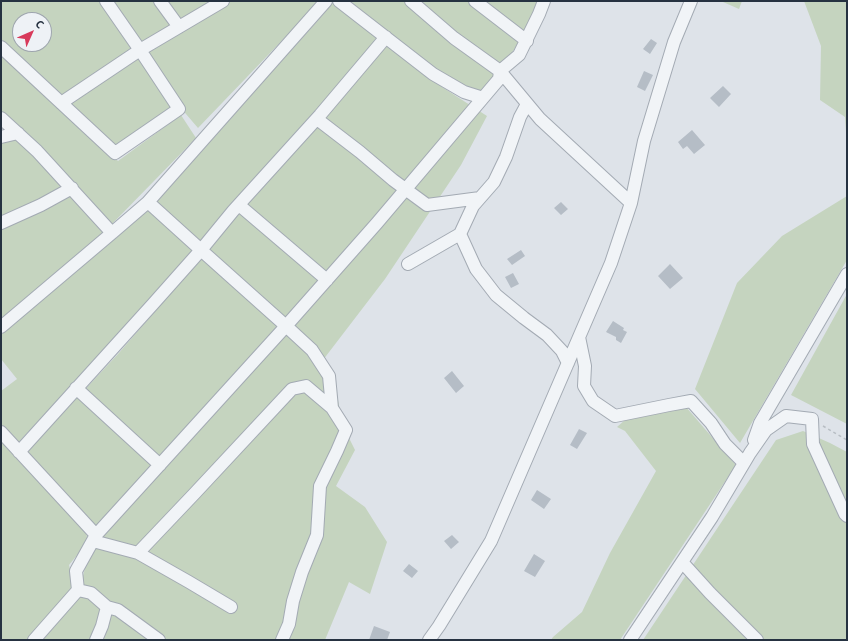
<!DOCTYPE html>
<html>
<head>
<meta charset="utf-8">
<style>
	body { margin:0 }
	#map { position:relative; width:848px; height:641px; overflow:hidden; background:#dee3e9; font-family:"PT Sans",sans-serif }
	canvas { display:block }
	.frame { position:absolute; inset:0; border:2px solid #263241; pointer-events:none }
	.north { position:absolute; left:12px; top:12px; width:40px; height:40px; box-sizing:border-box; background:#eef2f6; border:1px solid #9ea5ae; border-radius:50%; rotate:45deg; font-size:11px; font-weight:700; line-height:16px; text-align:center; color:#263241 }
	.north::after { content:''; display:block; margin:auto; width:14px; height:18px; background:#d83a5b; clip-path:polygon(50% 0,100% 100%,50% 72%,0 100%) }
</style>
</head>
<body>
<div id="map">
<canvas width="848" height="641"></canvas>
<div class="frame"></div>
<div class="north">С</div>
</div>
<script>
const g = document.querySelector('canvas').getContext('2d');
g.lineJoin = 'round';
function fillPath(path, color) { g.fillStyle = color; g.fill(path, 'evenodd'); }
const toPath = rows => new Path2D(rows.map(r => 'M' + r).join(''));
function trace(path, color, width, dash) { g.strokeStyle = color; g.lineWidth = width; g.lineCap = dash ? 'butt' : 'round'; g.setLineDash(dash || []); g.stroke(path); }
fillPath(toPath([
	[1,1,320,1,198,128,180,107,119,149,1,39],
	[20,20,44,20,44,44,20,44],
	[346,1,539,1,529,28,485,92,447,81],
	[722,1,742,1,739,9,723,2],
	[804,1,847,1,847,147,845,117,820,100,821,46],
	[333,2,442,87,487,116,461,165,385,279,323,360,337,394,342,424,355,450,336,486,365,507,387,542,370,594,349,582,325,640,100,640,109,611,81,584,88,556,101,541,26,455,35,443,118,354,209,249,156,201,205,144,321,17],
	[1,51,118,161,181,115,196,138,112,224,16,125,1,111],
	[17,138,61,182,59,190,1,220,1,141],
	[71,196,108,234,1,323,1,227],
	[847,196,847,260,740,443,695,389,737,283,782,236],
	[148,207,192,251,101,354,16,445,1,429,1,391,17,379,1,359,1,335,108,238],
	[847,294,847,424,791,395],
	[686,407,736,465,620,640,551,640,553,637,582,612,610,553,656,471,625,431,617,427,625,420],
	[803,431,830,443,847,452,847,640,643,640,776,440],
	[1,436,85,527,88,542,69,565,74,585,54,613,30,640,1,640],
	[80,592,103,608,93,640,38,640]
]), '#c5d4bf');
fillPath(toPath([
	[651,39,657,43,650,54,643,49],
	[644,71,653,75,645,91,637,87],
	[723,86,731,94,719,107,710,98],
	[692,130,705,145,694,154,687,146,683,149,678,142],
	[561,202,568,209,561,215,554,208],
	[521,250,525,256,512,265,507,259],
	[670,264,683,278,670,289,658,276],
	[513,273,519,284,511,288,505,277],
	[613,321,624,328,623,330,627,332,621,343,616,340,616,337,606,332],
	[452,371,464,386,456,393,444,378],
	[579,429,587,433,577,449,570,445],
	[537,490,551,499,544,509,531,500],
	[452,535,459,542,451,549,444,541],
	[534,554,545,561,535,577,524,571],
	[409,564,418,571,412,578,403,571],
	[374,626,390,632,387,640,369,640]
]), '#b5bdc6');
const minor = toPath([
	[160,1,179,27],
	[339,1,433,74,464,92,483,98],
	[475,1,527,41],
	[544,1,539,14,519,55,500,71,540,119,631,203],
	[386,37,320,115,233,211,201,250,286,326,377,223,499,79,500,71,454,38,411,1],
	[1,47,115,153,179,109,140,50,223,1],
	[61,103,140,50,106,1],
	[527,104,520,117,506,157,494,182,473,206,460,234,476,269,496,295,524,318,547,335,562,351,568,363],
	[1,118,37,151,112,233,1,327],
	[317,119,360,152,393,180,427,205,480,198],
	[1,137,18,133],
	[148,202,326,1],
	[239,205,327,280],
	[1,223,41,205,72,188],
	[408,264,460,234],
	[579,337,585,366,584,386,593,401,615,416,669,405,691,401,711,423,725,444,744,463],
	[76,388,160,465],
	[1,432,96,535,76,571,78,590,34,640],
	[754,440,760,423,847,274],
	[19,452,153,304,201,250,148,202,112,233],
	[96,535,286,326,312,350,329,376,332,408,346,430,337,451,320,486,317,535,302,572,293,601,289,624,282,640],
	[93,541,138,553,195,493,292,389,306,386,332,408],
	[138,553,189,582,231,607],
	[682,562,710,593,757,640],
	[78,590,91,593,107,607,102,626,96,640],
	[107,607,118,610,159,640],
	[429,640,439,626,491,541,611,263,631,203,644,141,674,42,691,1],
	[630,640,712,517,750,453,766,430,786,416,812,419,813,444,845,514,847,516]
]);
trace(minor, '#a3aab3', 14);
trace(toPath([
	[823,426,847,440]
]), '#b8bec4', 1.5, [3, 3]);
trace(minor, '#f1f4f7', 12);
</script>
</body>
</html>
